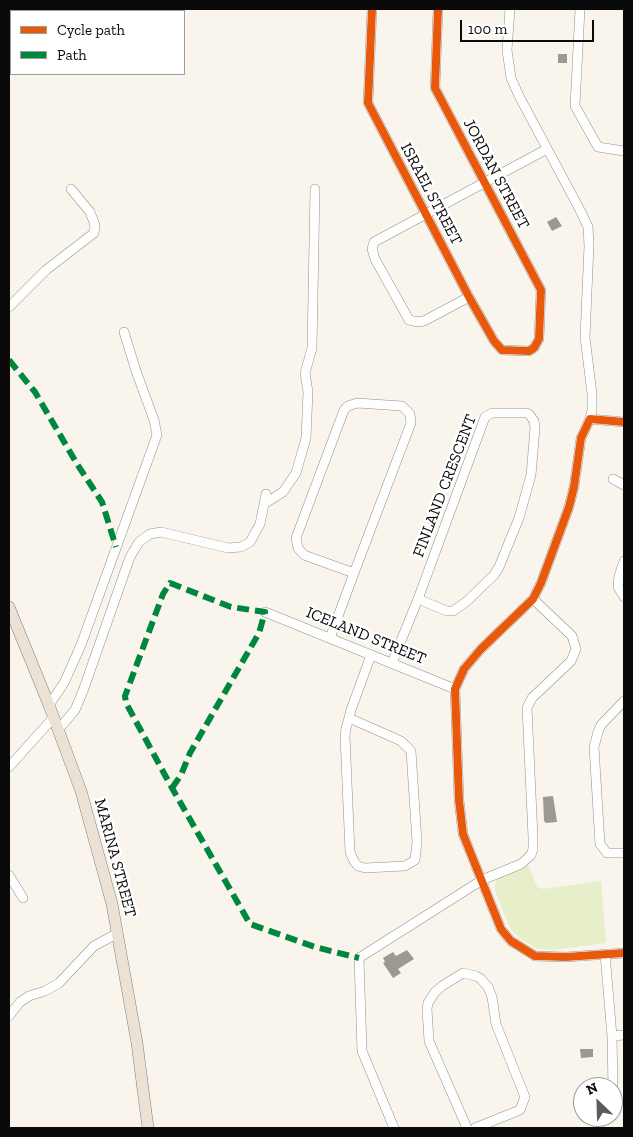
<!DOCTYPE html>
<html>
<head>
<meta charset="utf-8">
<style>
	body { margin:0 }
	#map { position:relative; width:633px; height:1137px; overflow:hidden; background:#f9f5ec; font-family:"Zilla Slab",serif }
	canvas { display:block }
	.frame { position:absolute; inset:0; border:10px solid #0a0a0a; pointer-events:none }
	.legend { position:absolute; left:10px; top:10px; width:175px; height:65px; box-sizing:border-box; background:#fff; border:1px solid #9d9d9d; margin:0; padding:6px 9px; list-style:none; font-size:15px; color:#0a0a0a }
	.legend li { display:flex; align-items:center; gap:10px; height:25px }
	.legend b { width:25px; border:1px solid #9d9d9d }
	.north { position:absolute; left:573px; top:1077px; width:50px; height:50px; box-sizing:border-box; background:#fff; border:1px solid #9d9d9d; border-radius:50%; rotate:336deg; font-size:14px; font-weight:700; line-height:20px; text-align:center; color:#0a0a0a }
	.north::after { content:''; display:block; margin:auto; width:18px; height:22px; background:#5e5c59; clip-path:polygon(50% 0,100% 100%,50% 72%,0 100%) }
	.scale { position:absolute; left:460px; top:20px; width:134px; height:22px; box-sizing:border-box; border:2px solid #0a0a0a; border-top:0; padding-left:6px; font-size:15px; line-height:18px; white-space:nowrap; color:#0a0a0a; -webkit-text-stroke:4px #fff; paint-order:stroke }
</style>
</head>
<body>
<div id="map">
<canvas width="633" height="1137"></canvas>
<div class="frame"></div>
<ul class="legend">
<li><b style="height:6px;background:#e8590c"></b>Cycle path</li>
<li><b style="height:6px;background:#00873e"></b>Path</li>
</ul>
<div class="north">N</div>
<div class="scale">100 m</div>
</div>
<script>
const g = document.querySelector('canvas').getContext('2d');
g.lineJoin = 'round';
function fillPath(path, color) { g.fillStyle = color; g.fill(path, 'evenodd'); }
const toPath = rows => new Path2D(rows.map(r => 'M' + r).join(''));
function trace(path, color, width, dash) { g.strokeStyle = color; g.lineWidth = width; g.lineCap = dash ? 'butt' : 'round'; g.setLineDash(dash || []); g.stroke(path); }
function drawText(font, color, halo, rows, align = 'center') {
  g.font = font + ' "Zilla Slab",serif'; g.lineWidth = 5; g.setLineDash([]); g.textBaseline = 'middle'; g.strokeStyle = halo; g.fillStyle = color; for (const [text, x, y, turn = 0] of rows) {
    g.save(); g.translate(x, y); g.rotate((+turn || 0) * Math.PI / 180); g.textAlign = isNaN(turn) ? turn : align; if (halo) g.strokeText(text, 0, 0); g.fillText(text, 0, 0); g.restore();
  }
}
fillPath(toPath([
	[529,866,537,887,543,889,601,881,606,943,552,950,536,948,522,940,514,933,508,924,495,890,495,884,498,879,503,875]
]), '#e6efca');
fillPath(toPath([
	[558,54,567,54,567,63,558,63],
	[556,217,562,226,552,231,547,222],
	[553,796,557,822,546,823,544,821,543,797],
	[407,950,414,959,398,969,401,973,393,978,383,963,385,962,383,958,393,952,396,956],
	[580,1049,593,1049,593,1057,581,1058]
]), '#9c9893');
const minor = toPath([
	[372,9,368,103,469,297,494,341,502,350,529,351,534,348,539,339,541,290,435,88,438,9],
	[510,9,507,50,511,78,519,96,580,210,588,227,589,246,585,337,592,394,592,410,590,419],
	[580,9,575,106,598,147,624,151],
	[469,297,424,321,418,322,409,320,375,259,372,249,374,242,547,149],
	[9,307,46,270,94,233,95,225,90,212,71,189],
	[624,422,590,419,581,438,574,487,569,507,541,583,533,599,481,649,464,669,455,689,459,800,463,834,501,929,511,941,535,956,566,957,624,953],
	[613,479,624,485],
	[264,504,283,492,296,473,306,438,308,392,305,373,312,348,315,189],
	[624,561,619,576,618,587,624,597],
	[265,612,455,689],
	[330,638,354,573,411,423,410,414,402,406,357,403,348,406,344,410,296,538,298,548,304,555,354,573],
	[392,663,418,599,485,417,492,413,526,413,529,414,534,421,535,428,531,475,519,518,499,567,494,575,466,602,453,611,447,611,418,599],
	[624,701,601,725,598,732,594,747,600,844,607,853,624,853],
	[49,705,64,683,81,645,157,435,154,420,136,371,124,332],
	[349,718,401,741,411,751,417,842,415,860,405,866,365,868,358,866,354,861,350,852,345,736,346,728,349,718,351,710,371,655],
	[58,730,75,710,83,691,130,557,139,542,150,534,161,532,228,548,241,547,250,542,260,524,266,494],
	[9,767,54,717],
	[9,875,23,898],
	[605,954,612,1036,613,1088],
	[9,1016,20,1002,29,996,45,991,59,983,94,946,118,933],
	[612,1036,624,1035],
	[394,1128,362,1051,359,958,482,880,521,864,531,855,533,849,533,837,527,708,532,698,571,661,576,649,572,636,533,599],
	[467,1128,429,1041,427,1009,428,1003,435,992,442,986,463,973,476,976,481,979,488,987,492,997,496,1024,525,1097,520,1110,475,1128],
	[598,1128,604,1117]
]);
const major = toPath([
	[9,607,49,705,81,791,112,904,137,1043,148,1128]
]);
trace(minor, '#92908c', 10);
trace(major, '#7f7d79', 12);
trace(minor, '#fefefc', 9);
trace(major, '#ebe2d5', 11);
trace(toPath([
	[9,360,35,392,77,464,102,502,116,547],
	[172,788,181,775,190,753,259,633,265,612,231,607,170,583,163,594,125,696,126,703,172,788,250,924,315,947,359,958]
]), '#00873e', 6, [12, 6]);
trace(toPath([
	[372,9,368,103,469,297,494,341,502,350,529,351,534,348,539,339,541,290,435,88,438,9],
	[624,422,590,419,581,438,574,487,569,507,541,583,533,599,481,649,464,669,455,689,459,800,463,834,501,929,511,941,535,956,566,957,624,953]
]), '#e8590c', 8);
drawText('16px', '#0a0a0a', '#fff', [
	["JORDAN STREET",496,174,62],
	["ISRAEL STREET",431,194,62],
	["FINLAND CRESCENT",445,486,-69],
	["ICELAND STREET",366,636,22],
	["MARINA STREET",115,858,75]
]);
</script>
</body>
</html>
